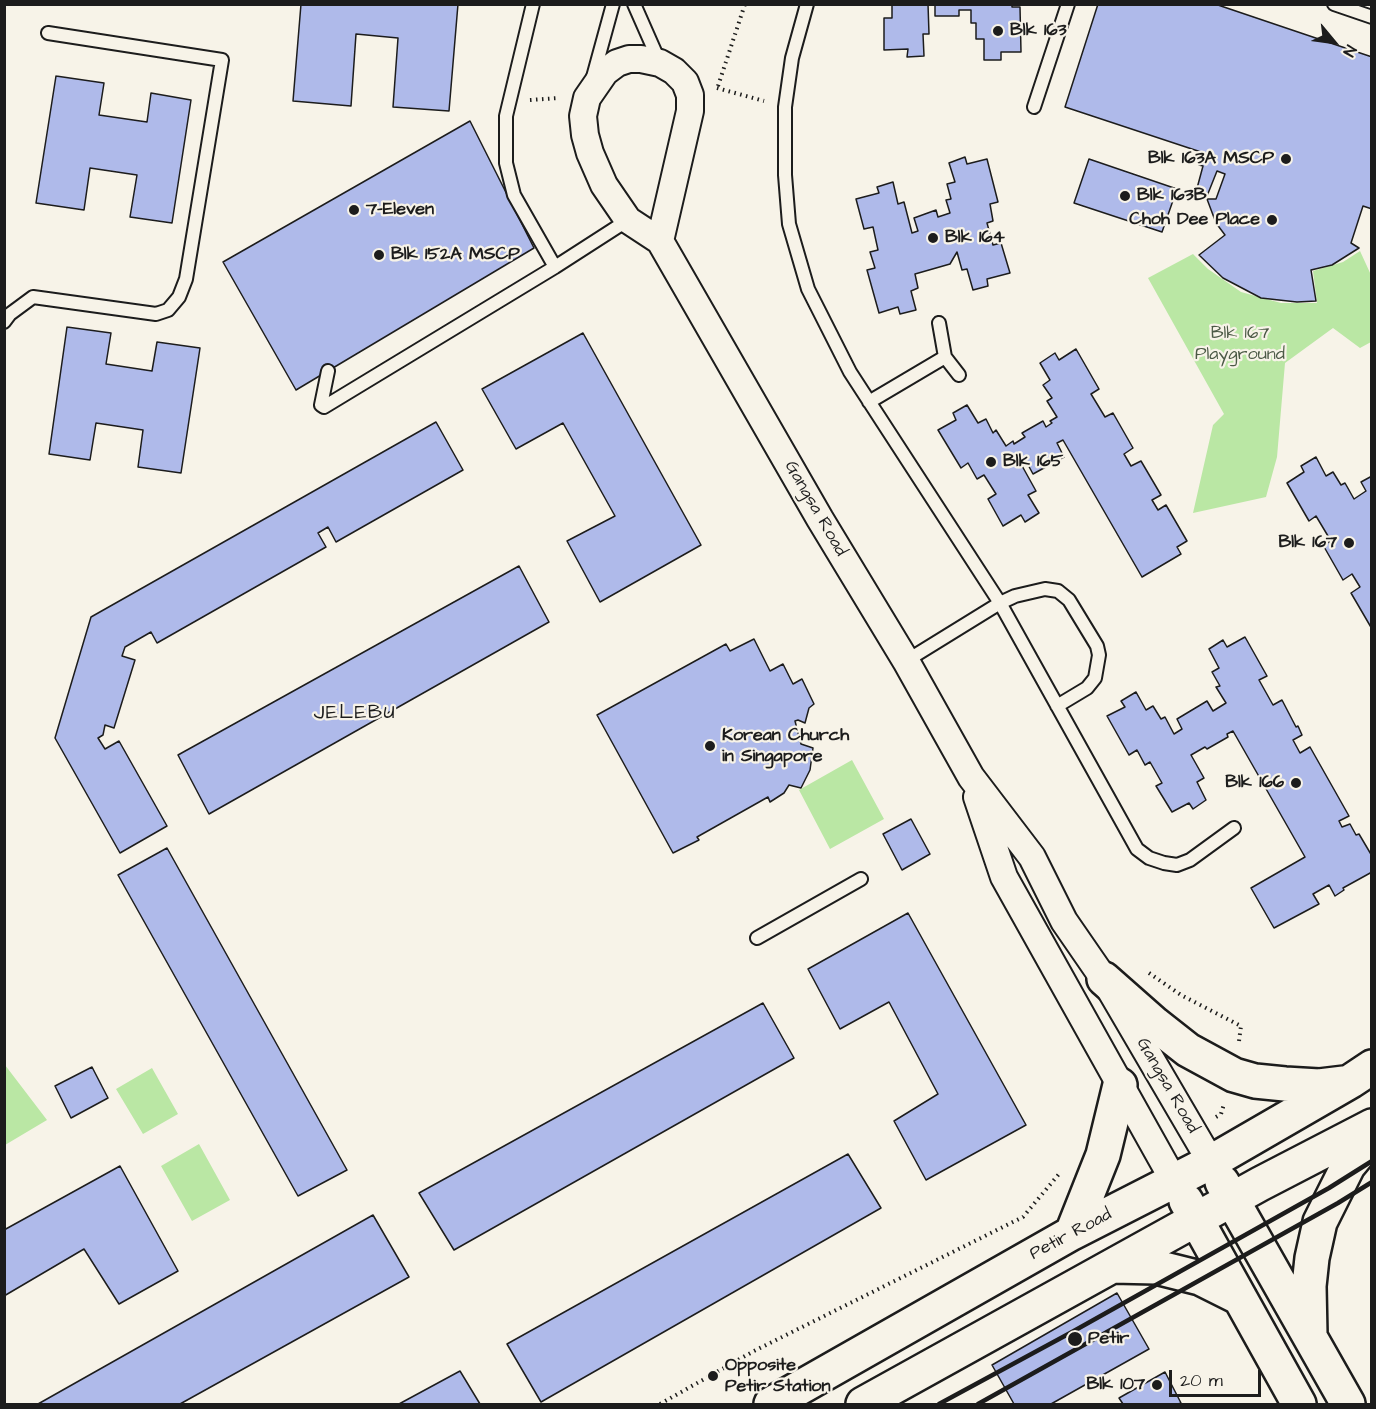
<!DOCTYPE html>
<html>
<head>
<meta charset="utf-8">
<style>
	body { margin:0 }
	#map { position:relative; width:1376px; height:1409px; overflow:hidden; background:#f7f3e8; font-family:"Architects Daughter",sans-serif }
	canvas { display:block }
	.frame { position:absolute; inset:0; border:6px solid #1c1c1c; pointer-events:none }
	.north { position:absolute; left:1304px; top:12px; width:60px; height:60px; -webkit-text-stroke:4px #f7f3e8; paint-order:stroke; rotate:119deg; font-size:16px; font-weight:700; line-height:24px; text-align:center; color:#1c1c1c }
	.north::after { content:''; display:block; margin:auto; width:21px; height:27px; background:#1c1c1c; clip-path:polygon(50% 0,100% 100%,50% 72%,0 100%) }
	.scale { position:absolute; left:1169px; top:1370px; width:92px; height:27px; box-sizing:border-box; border:3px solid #1c1c1c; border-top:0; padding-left:8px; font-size:18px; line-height:21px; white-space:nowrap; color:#1c1c1c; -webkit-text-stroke:4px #f7f3e8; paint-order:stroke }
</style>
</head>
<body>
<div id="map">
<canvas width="1376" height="1409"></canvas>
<div class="frame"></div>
<div class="north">N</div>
<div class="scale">20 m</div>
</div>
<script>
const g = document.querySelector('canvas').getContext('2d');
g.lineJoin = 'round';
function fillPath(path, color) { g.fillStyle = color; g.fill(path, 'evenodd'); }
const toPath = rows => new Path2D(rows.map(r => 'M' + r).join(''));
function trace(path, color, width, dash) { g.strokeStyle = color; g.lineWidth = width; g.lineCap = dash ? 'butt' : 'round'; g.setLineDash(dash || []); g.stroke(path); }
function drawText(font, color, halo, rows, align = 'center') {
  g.font = font + ' "Architects Daughter",sans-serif'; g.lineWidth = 4.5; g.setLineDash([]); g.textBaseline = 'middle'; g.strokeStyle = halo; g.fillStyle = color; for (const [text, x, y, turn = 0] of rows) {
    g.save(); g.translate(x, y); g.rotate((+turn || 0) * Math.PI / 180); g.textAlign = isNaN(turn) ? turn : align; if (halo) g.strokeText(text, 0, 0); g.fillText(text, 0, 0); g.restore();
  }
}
fillPath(toPath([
	[1360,251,1371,275,1371,342,1360,348,1333,328,1285,363,1277,457,1266,497,1193,513,1213,425,1224,414,1148,278,1193,254,1208,269,1241,292,1281,303,1317,303,1313,271,1343,262],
	[852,760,884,819,830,849,799,790],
	[5,1065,47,1120,5,1145,4,1145],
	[152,1068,178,1114,143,1134,116,1089],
	[199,1144,230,1200,192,1221,161,1166]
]), '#bae7a4');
const building = toPath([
	[301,4,458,4,449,111,393,107,398,38,356,34,351,106,293,101,301,4],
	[892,4,928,4,929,34,923,34,924,56,907,57,908,49,884,50,884,18,892,18,892,4],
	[935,4,1012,4,1012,7,1020,7,1021,52,1001,52,1001,60,984,60,984,39,976,39,976,23,971,23,971,10,959,10,959,16,935,16,935,4],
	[1098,4,1215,4,1372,57,1372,209,1363,206,1351,243,1359,248,1332,265,1311,270,1316,301,1297,302,1261,298,1223,278,1199,255,1225,235,1216,223,1207,199,1216,199,1225,174,1217,171,1207,196,1199,196,1196,192,1203,166,1199,165,1204,153,1065,107,1098,4],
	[56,76,104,83,99,115,147,122,151,93,191,100,172,223,130,217,137,175,90,168,84,210,36,203,56,76],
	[470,121,534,248,296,390,223,262,470,121],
	[965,157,967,164,987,159,998,202,990,204,993,221,987,223,993,245,1001,243,1010,273,987,279,988,286,973,290,967,269,962,270,957,252,950,264,915,274,918,288,911,291,916,310,900,314,898,307,879,313,867,270,875,268,870,252,878,250,873,227,864,229,856,199,879,193,877,187,893,182,898,204,904,202,912,233,918,231,914,218,936,210,938,217,950,213,946,200,951,199,947,184,955,182,949,163,965,157],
	[1089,159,1177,189,1162,232,1074,203,1089,159],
	[67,327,111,333,106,364,152,371,157,342,200,348,181,473,138,467,143,430,96,423,90,460,49,454,67,327],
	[583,333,701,545,600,602,567,541,615,516,563,423,516,449,482,389,583,333],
	[1076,349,1099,389,1091,394,1105,417,1113,413,1133,448,1124,454,1131,466,1141,461,1161,495,1152,500,1158,510,1166,505,1187,541,1177,547,1181,554,1142,577,1063,440,1057,443,1064,457,1033,474,1026,461,1021,464,1036,491,1028,495,1039,513,1025,522,1021,515,1003,526,988,499,996,494,984,475,977,479,968,463,961,468,938,430,956,420,953,413,967,405,978,423,986,419,993,433,996,430,1006,446,1013,441,1014,444,1025,437,1022,433,1043,421,1046,427,1052,423,1050,421,1057,417,1047,401,1052,398,1043,385,1050,380,1040,363,1055,353,1059,360,1076,349],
	[436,422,463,470,336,542,328,527,318,533,326,547,157,643,151,632,125,647,122,656,135,660,114,728,105,725,103,735,98,738,105,749,119,741,167,826,120,853,55,738,91,617,436,422],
	[1316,457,1326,476,1333,472,1341,485,1345,483,1354,499,1366,491,1361,482,1372,476,1372,629,1351,593,1360,587,1352,574,1343,580,1323,545,1331,541,1316,516,1309,521,1287,483,1304,472,1301,466,1316,457],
	[519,566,549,622,209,814,178,755,519,566],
	[1245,637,1267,676,1259,680,1273,705,1282,700,1296,727,1298,726,1302,735,1293,740,1300,753,1310,747,1349,816,1339,821,1342,827,1350,824,1356,835,1359,834,1372,856,1372,872,1343,888,1344,890,1335,896,1329,885,1313,894,1319,904,1274,928,1251,888,1305,857,1233,731,1227,734,1228,737,1207,749,1205,747,1191,755,1204,778,1197,782,1206,800,1193,809,1189,803,1172,812,1156,786,1162,783,1150,762,1145,765,1137,750,1129,755,1107,716,1125,707,1121,701,1136,692,1146,710,1153,706,1161,719,1165,717,1174,734,1182,729,1177,719,1207,701,1213,711,1226,703,1216,687,1220,686,1212,672,1219,668,1209,649,1223,640,1227,647,1245,637],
	[754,639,770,671,783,664,793,684,802,679,814,704,809,708,805,723,798,720,795,721,801,744,813,748,810,770,801,788,789,785,784,793,770,802,768,797,697,837,699,840,673,853,597,715,726,644,730,651,754,639],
	[911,819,930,854,902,870,883,834,911,819],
	[167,848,347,1170,298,1196,118,875,167,848],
	[908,913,1026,1125,926,1180,894,1121,938,1094,889,1002,840,1029,808,969,908,913],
	[763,1003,794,1058,454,1250,419,1193,763,1003],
	[92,1067,108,1098,71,1118,55,1086,92,1067],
	[848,1154,881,1208,541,1402,507,1344,848,1154],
	[120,1166,178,1271,119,1304,84,1249,4,1296,4,1230,120,1166],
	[373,1215,409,1277,180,1404,38,1404,373,1215],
	[1117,1293,1149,1349,1051,1404,1014,1404,992,1365,1117,1293],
	[460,1371,480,1404,399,1404,460,1371],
	[1165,1372,1181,1403,1178,1404,1123,1404,1119,1398,1165,1372]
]);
fillPath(building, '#afbaea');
trace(building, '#1c1c1c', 1.5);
const lane = toPath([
	[533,4,506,116,506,163,514,195,555,267],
	[634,4,660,63],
	[807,4,792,58,785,107,785,175,789,224,808,289,850,372,1000,603,1137,849,1149,858,1164,863,1177,865,1190,860,1234,828],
	[1334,4,1372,17],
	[593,77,613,4],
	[1034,107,1068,4],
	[4,322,10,314,33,297,156,314,168,310,179,297,186,279,222,60,48,33],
	[939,323,945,357,959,375],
	[328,371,321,405,324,407,555,267,628,220],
	[869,402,945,357],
	[906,661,1000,603,1015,596,1045,589,1058,591,1069,600,1097,646,1099,655,1095,678,1087,688,1057,706],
	[757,938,861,879]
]);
const street = toPath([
	[660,241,690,111,690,95,685,82,674,71,660,63,641,59,629,59,617,63,605,72,587,98,583,116,585,135,590,153,604,185,628,220,660,241,820,519,906,661,971,777,1032,857,1064,921,1104,979,1211,1162],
	[977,797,1004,877,1174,1181]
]);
const secondary = toPath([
	[1104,979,1155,1024,1188,1050,1234,1075,1255,1081,1285,1084,1319,1086,1344,1083],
	[1222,1182,1348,1404],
	[1186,1201,1299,1404],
	[1072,1233,1103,1155,1120,1085],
	[1113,1266,1156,1267,1200,1278,1240,1298],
	[1310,1335,1309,1286,1312,1258,1320,1222,1348,1166,1372,1137],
	[771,1404,1072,1233,1211,1162,1351,1081,1372,1067],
	[863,1404,1260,1184,1372,1126]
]);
trace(lane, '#1c1c1c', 16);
trace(street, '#1c1c1c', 30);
trace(secondary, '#1c1c1c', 38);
trace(toPath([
	[718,86,745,4],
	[717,88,764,101],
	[530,100,559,98],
	[1149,973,1181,995,1241,1026,1239,1041],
	[1216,1117,1221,1114,1224,1104],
	[660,1404,754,1351,1023,1217,1059,1174]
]), '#1c1c1c', 4, [1.5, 4.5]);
trace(lane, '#f7f3e8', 12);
trace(street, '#f7f3e8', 26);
trace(secondary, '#f7f3e8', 33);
trace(toPath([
	[939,1404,1072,1332,1329,1188,1372,1161],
	[978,1404,1338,1203,1372,1182]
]), '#1c1c1c', 4.5);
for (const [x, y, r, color] of [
	[998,31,6,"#1c1c1c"],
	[1286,159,6,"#1c1c1c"],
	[1125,196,6,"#1c1c1c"],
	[354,210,6,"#1c1c1c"],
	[1272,220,6,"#1c1c1c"],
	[933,238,6,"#1c1c1c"],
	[379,255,6,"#1c1c1c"],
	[991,462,6,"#1c1c1c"],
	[1349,543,6,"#1c1c1c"],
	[710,746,6,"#1c1c1c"],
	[1296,783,6,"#1c1c1c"],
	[1075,1339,8,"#1c1c1c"],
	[713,1376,6,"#1c1c1c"],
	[1157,1385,6,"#1c1c1c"]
]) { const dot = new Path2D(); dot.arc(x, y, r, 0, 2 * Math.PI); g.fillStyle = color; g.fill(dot); trace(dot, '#f7f3e8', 2); }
drawText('bold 18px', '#1c1c1c', '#f7f3e8', [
	["Blk 163",1010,31],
	["Blk 163A MSCP",1274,159,"right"],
	["Blk 163B",1137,196],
	["7-Eleven",366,210],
	["Choh Dee Place",1260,220,"right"],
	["Blk 164",945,238],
	["Blk 152A MSCP",391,255],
	["Blk 165",1003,462],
	["Blk 167",1337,543,"right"],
	["Korean Church",722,736],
	["in Singapore",722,757],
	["Blk 166",1284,783,"right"],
	["Petir",1088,1339],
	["Opposite",725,1366],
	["Petir Station",725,1387],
	["Blk 107",1145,1385,"right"]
], 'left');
drawText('18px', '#4b5945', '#f7f3e8', [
	["Blk 167",1240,334],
	["Playground",1240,355]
]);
drawText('18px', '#1c1c1c', '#f7f3e8', [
	["Gangsa Road",815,509,60],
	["Gangsa Road",1167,1086,60],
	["Petir Road",1071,1235,-28]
]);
g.letterSpacing = '1.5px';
drawText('20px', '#1c1c1c', '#f7f3e8', [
	["JELEBU",355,714]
]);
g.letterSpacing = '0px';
</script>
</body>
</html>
